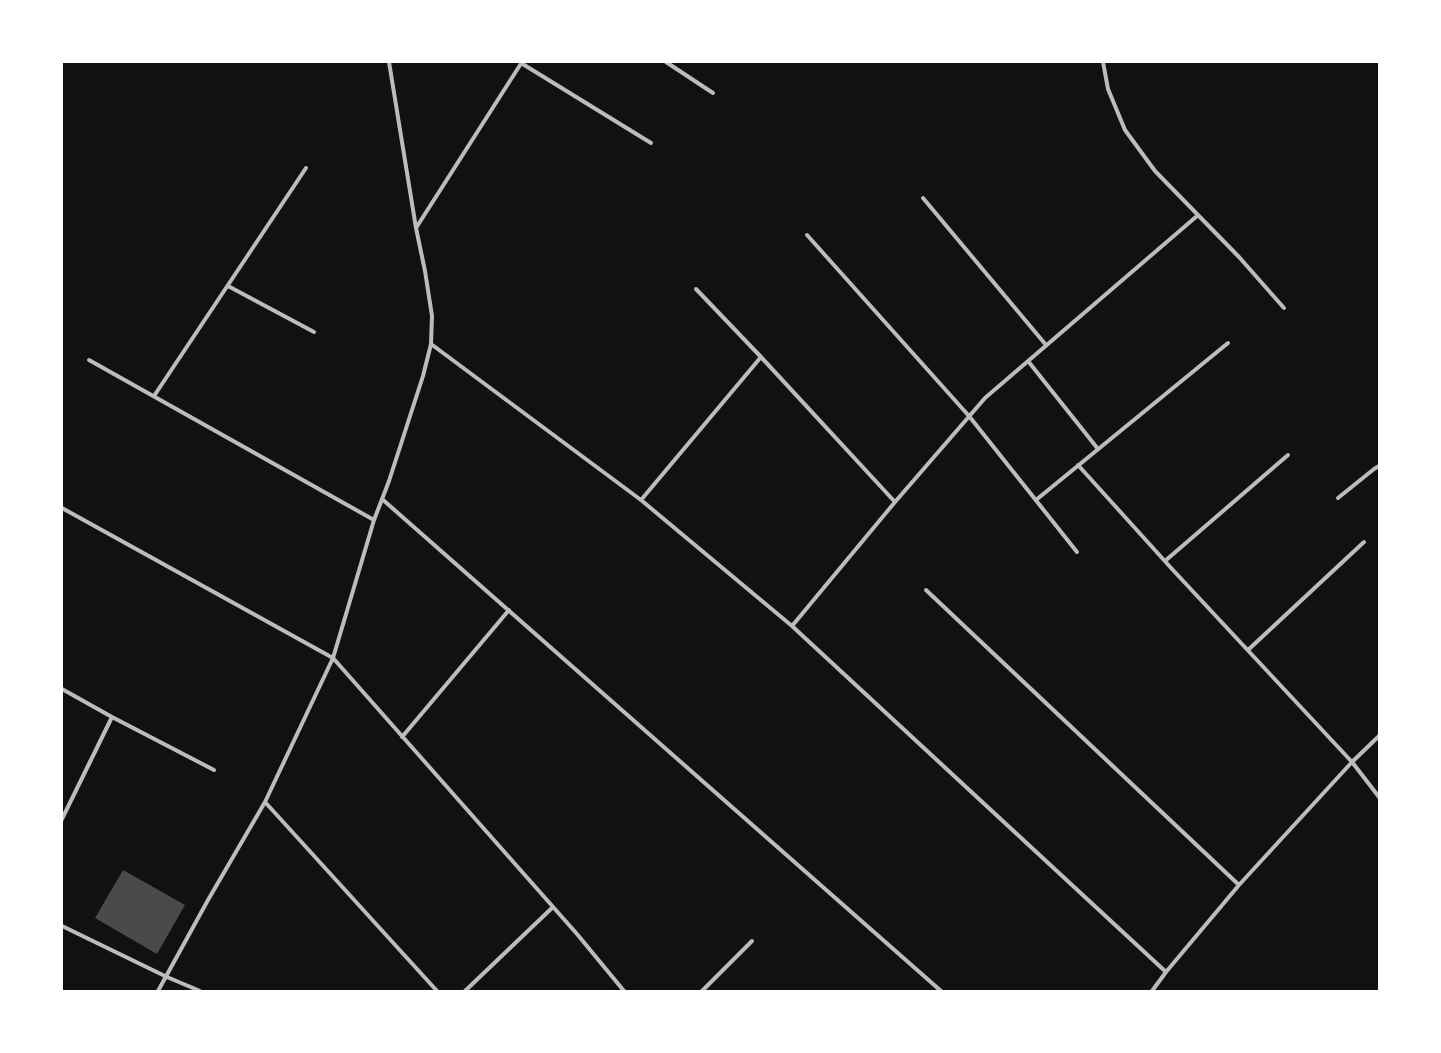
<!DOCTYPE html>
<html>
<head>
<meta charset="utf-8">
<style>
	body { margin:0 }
	#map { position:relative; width:1441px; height:1053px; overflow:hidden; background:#111; font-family:"Public Sans",sans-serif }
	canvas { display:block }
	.frame { position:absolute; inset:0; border:63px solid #fff; pointer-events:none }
</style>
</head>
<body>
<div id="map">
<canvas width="1441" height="1053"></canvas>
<div class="frame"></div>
</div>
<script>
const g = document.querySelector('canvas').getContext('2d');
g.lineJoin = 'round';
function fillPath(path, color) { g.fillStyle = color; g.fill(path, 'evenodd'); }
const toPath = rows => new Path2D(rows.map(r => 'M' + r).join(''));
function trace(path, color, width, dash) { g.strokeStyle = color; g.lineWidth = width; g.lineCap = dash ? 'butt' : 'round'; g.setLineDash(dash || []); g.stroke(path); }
fillPath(toPath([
	[123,870,185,905,157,954,95,918]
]), '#4a4a4a');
trace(toPath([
	[666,62,713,93],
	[1103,62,1108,89,1125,130,1155,171,1239,257,1284,308],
	[521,63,651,143],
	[923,198,1046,345],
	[416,228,522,62],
	[807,235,969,416,1077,552],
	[228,286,314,332],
	[696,289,761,357,895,502],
	[431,344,641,500,792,626,1166,972],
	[89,360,374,520],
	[1028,361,1098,449],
	[154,396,306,168],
	[1078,465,1172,569,1352,762,1379,797],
	[1338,498,1374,469,1379,466],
	[382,499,941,991],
	[641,500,761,357],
	[1036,500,1228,343],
	[62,508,333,658,577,934,624,991],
	[1165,561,1288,455],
	[926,590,1239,885],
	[792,626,895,502,985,398,1197,216],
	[1248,650,1364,542],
	[62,689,112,717,214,770],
	[402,737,509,610],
	[265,802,437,991],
	[62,819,112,717],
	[62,926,167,977,200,991],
	[158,991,208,900,265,802,333,658,374,520,389,481,423,376,431,344,432,316,425,271,416,228,389,62],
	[465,991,553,907],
	[702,991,752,941],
	[1152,991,1166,972,1239,885,1352,762,1379,736]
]), '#bcbcbc', 4);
</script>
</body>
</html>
